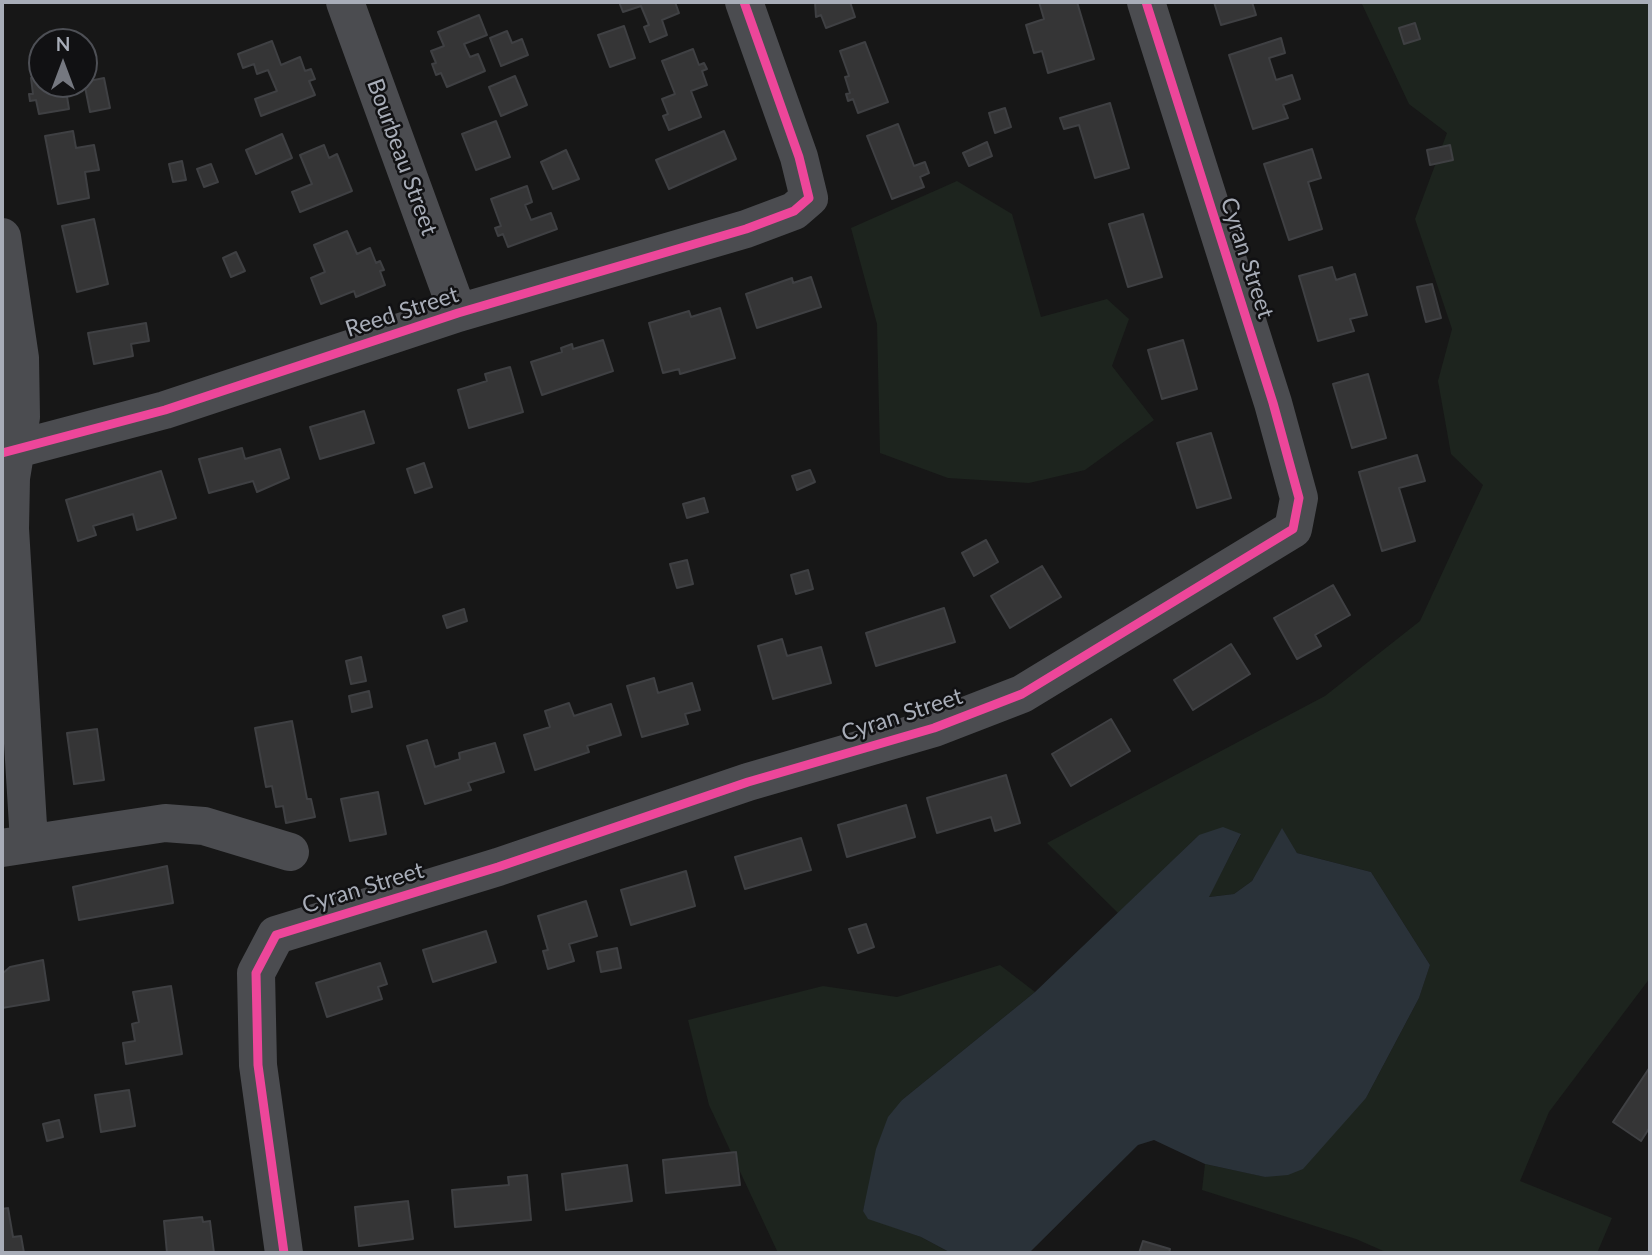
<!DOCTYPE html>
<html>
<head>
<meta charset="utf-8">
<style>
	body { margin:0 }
	#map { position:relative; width:1652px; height:1255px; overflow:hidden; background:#171717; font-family:Lato,sans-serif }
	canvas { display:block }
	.frame { position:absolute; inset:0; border:4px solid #a8adb8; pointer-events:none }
	.north { position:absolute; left:28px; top:28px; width:70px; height:70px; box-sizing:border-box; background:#111113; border:2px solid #4d4f55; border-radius:50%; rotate:0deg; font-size:19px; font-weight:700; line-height:28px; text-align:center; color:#a8adb8 }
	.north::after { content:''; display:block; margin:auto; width:24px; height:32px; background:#757880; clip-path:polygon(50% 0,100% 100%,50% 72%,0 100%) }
</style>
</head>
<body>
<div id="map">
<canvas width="1652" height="1255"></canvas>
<div class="frame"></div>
<div class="north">N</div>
</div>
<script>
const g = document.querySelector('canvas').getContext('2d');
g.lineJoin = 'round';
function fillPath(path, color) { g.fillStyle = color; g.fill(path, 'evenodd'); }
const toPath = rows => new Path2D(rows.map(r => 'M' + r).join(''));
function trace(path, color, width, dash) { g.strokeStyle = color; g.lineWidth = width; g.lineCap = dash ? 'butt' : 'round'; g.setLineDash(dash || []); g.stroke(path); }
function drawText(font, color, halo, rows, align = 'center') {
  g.font = font + ' Lato,sans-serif'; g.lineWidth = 5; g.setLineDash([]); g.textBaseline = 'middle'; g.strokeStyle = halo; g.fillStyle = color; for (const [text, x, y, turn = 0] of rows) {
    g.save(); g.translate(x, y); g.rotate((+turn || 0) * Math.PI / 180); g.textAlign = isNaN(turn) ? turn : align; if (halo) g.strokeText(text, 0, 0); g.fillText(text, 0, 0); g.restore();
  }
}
fillPath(toPath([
	[1361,2,1650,2,1650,978,1549,1112,1520,1181,1612,1218,1597,1253,1388,1253,1356,1239,1202,1190,1205,1164,1266,1177,1366,1098,1419,998,1430,965,1371,872,1297,853,1282,829,1252,881,1234,894,1208,897,1241,835,1199,835,1118,913,1047,843,1325,696,1420,621,1483,485,1451,454,1438,381,1452,329,1415,219,1447,133,1409,104],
	[957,181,1012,214,1041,317,1107,299,1129,319,1112,366,1154,420,1085,470,1029,483,948,478,880,453,877,324,851,228],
	[1000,965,1035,992,902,1100,863,1210,868,1218,921,1237,951,1253,778,1253,709,1105,688,1020,823,986,897,997]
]), '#1d241e');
fillPath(toPath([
	[1223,827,1241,834,1209,897,1234,894,1252,881,1282,828,1297,853,1371,872,1430,965,1419,998,1366,1098,1303,1169,1288,1175,1265,1177,1205,1164,1154,1140,1138,1145,1029,1253,951,1253,921,1237,868,1219,863,1211,876,1149,888,1117,902,1100,1035,992,1199,835]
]), '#2a3239');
const building = toPath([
	[619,2,675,2,679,13,662,20,667,35,650,42,644,27,649,25,641,6,623,12,619,2],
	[815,2,850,2,855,17,826,28,821,15,816,17,815,2],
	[1039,2,1077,2,1094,59,1048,73,1042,51,1034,53,1026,25,1044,19,1039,2],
	[1214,2,1252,2,1256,15,1221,25,1214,2],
	[479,15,487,35,464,44,470,57,478,54,485,71,447,87,441,73,436,75,432,64,436,63,431,51,444,46,438,32,479,15],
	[1415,23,1420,39,1404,44,1399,28,1415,23],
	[624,26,635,58,610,67,598,35,624,26],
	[507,31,512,43,522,39,528,55,501,66,490,38,507,31],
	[1281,38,1285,53,1269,58,1276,80,1292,75,1300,99,1283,105,1288,118,1253,129,1229,55,1281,38],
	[272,41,281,65,300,57,305,71,311,69,315,79,309,81,315,95,261,116,255,99,277,91,268,70,257,74,254,64,243,68,238,54,272,41],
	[865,42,888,102,858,113,853,99,848,101,846,94,850,93,845,77,849,76,840,51,865,42],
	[693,49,699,65,704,63,707,69,702,71,707,85,691,91,701,117,669,130,663,116,668,114,662,99,675,94,662,61,693,49],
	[42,63,42,84,65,84,69,109,39,114,36,100,30,101,29,94,33,94,31,78,39,77,37,64,42,63],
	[515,76,527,105,501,116,489,87,515,76],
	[104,78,110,108,90,112,84,82,104,78],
	[1110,103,1129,168,1095,178,1079,125,1064,129,1060,118,1110,103],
	[1005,108,1011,127,995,133,989,113,1005,108],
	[496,121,510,157,476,170,462,134,496,121],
	[898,124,914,166,925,162,929,173,920,177,924,187,892,199,867,136,898,124],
	[73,131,76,148,94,145,99,170,85,172,89,198,58,204,45,136,73,131],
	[724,131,736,159,669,189,656,160,724,131],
	[282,134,292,158,256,174,246,150,282,134],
	[987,142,992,156,969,166,963,153,987,142],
	[324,145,329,158,337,154,352,191,300,212,292,192,312,184,300,155,324,145],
	[1450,145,1453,160,1430,165,1427,150,1450,145],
	[1312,149,1321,178,1308,182,1322,229,1289,240,1264,164,1312,149],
	[566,150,579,179,553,189,541,162,566,150],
	[182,161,186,180,173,182,169,164,182,161],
	[211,164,218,182,204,187,197,169,211,164],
	[527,186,532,202,525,205,531,220,551,213,557,229,508,247,503,234,498,236,495,228,501,226,491,199,527,186],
	[1143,214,1162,277,1128,287,1109,224,1143,214],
	[94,219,108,284,77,292,62,226,94,219],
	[347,231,357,254,370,248,376,263,380,261,384,270,380,271,385,285,356,297,354,291,321,304,311,278,325,272,314,245,347,231],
	[236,252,245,271,231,277,223,258,236,252],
	[1332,267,1336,280,1355,274,1367,315,1350,319,1354,331,1318,341,1299,276,1332,267],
	[811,277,821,307,757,328,746,294,792,278,793,283,811,277],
	[1432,284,1441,318,1426,322,1417,287,1432,284],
	[720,308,735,358,680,374,679,369,663,373,649,323,689,311,691,317,720,308],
	[146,323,149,341,131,344,133,356,94,364,88,333,146,323],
	[603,340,613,371,542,395,531,362,562,352,561,348,572,344,573,349,603,340],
	[1183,340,1197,389,1162,399,1148,350,1183,340],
	[510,367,523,412,469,428,458,390,487,381,485,374,510,367],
	[1368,374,1386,438,1352,448,1333,384,1368,374],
	[364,411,374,443,320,459,310,427,364,411],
	[1211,433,1231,498,1197,508,1177,443,1211,433],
	[242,448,245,459,280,449,289,478,257,492,253,481,209,493,199,459,242,448],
	[1417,455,1425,481,1399,488,1415,541,1382,551,1359,472,1417,455],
	[424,463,432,487,415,493,407,469,424,463],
	[810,470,815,482,797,490,792,476,810,470],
	[161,471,176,518,137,530,133,514,93,526,96,535,78,541,66,500,161,471],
	[704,498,708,512,687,518,683,504,704,498],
	[986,540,998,562,974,576,962,553,986,540],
	[687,560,693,584,677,588,670,564,687,560],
	[1042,566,1061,597,1010,628,991,596,1042,566],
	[808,570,813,589,796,594,791,575,808,570],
	[1333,585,1350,615,1315,635,1321,646,1297,659,1274,618,1333,585],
	[944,608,955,642,876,666,866,633,944,608],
	[464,609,467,621,447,628,443,616,464,609],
	[782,639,787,656,821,647,831,683,773,699,758,646,782,639],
	[1231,644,1250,674,1193,710,1174,680,1231,644],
	[361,657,366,681,351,684,346,661,361,657],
	[654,678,658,693,692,683,700,710,685,714,688,724,642,737,627,686,654,678],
	[369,691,372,707,352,712,349,696,369,691],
	[569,703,574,716,611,704,621,735,587,746,589,752,535,770,524,735,550,727,545,711,569,703],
	[1111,719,1130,751,1071,786,1052,754,1111,719],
	[292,721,307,799,311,799,315,817,286,823,283,806,276,807,272,786,266,787,255,728,292,721],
	[97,729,104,780,74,784,67,733,97,729],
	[427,740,435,767,460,759,459,753,495,743,504,772,468,783,471,790,425,804,407,746,427,740],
	[1006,775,1020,823,995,831,991,817,937,833,927,798,1006,775],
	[378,792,386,834,350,841,341,799,378,792],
	[906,805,915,837,847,857,838,825,906,805],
	[801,838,811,870,745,889,735,857,801,838],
	[167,866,173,903,79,920,73,887,167,866],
	[686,871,695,906,631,925,621,890,686,871],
	[586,901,597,936,569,944,574,961,548,969,543,951,548,950,538,916,586,901],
	[866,924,874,947,858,953,849,929,866,924],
	[486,931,496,962,433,982,423,950,486,931],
	[617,948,621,968,601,972,597,952,617,948],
	[43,960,49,1000,2,1008,2,974,10,967,43,960],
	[380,963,387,984,378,987,382,999,327,1017,316,983,380,963],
	[171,986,182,1054,126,1064,123,1043,135,1041,132,1024,139,1022,133,992,171,986],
	[1650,1067,1650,1127,1641,1141,1613,1122,1650,1067],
	[129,1090,135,1126,101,1132,95,1095,129,1090],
	[59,1120,63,1137,47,1141,43,1124,59,1120],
	[736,1152,740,1185,666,1193,663,1160,736,1152],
	[627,1165,632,1201,566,1210,562,1174,627,1165],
	[527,1175,531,1220,455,1227,452,1190,509,1185,508,1177,527,1175],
	[408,1201,413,1239,359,1246,355,1207,408,1201],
	[8,1208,13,1237,21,1236,24,1253,2,1253,2,1209,8,1208],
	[202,1217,203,1222,210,1221,214,1253,167,1253,164,1221,202,1217],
	[1143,1241,1170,1249,1169,1253,1139,1253,1143,1241]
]);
fillPath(building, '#353536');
trace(building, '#3f4043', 2);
trace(toPath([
	[345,2,458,313],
	[2,237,20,358,21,417,11,478,10,529,29,842],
	[2,453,165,410,458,313,746,229,794,211,809,198,799,157,744,2],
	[2,848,165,823,204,826,290,852],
	[284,1253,258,1065,256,973,276,935,498,867,748,782,934,728,1022,694,1293,529,1299,498,1273,403,1146,2]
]), '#4b4c50', 38);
trace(toPath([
	[2,453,165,410,458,313,746,229,794,211,809,198,799,157,744,2],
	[284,1253,258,1065,256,973,276,935,498,867,748,782,934,728,1022,694,1293,529,1299,498,1273,403,1146,2]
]), '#ed469a', 9);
drawText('23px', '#a8adb8', '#111113', [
	["Bourbeau Street",402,157,70],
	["Cyran Street",1247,258,72],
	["Reed Street",402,312,-18],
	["Cyran Street",902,715,-18],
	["Cyran Street",363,888,-17]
]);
</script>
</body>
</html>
